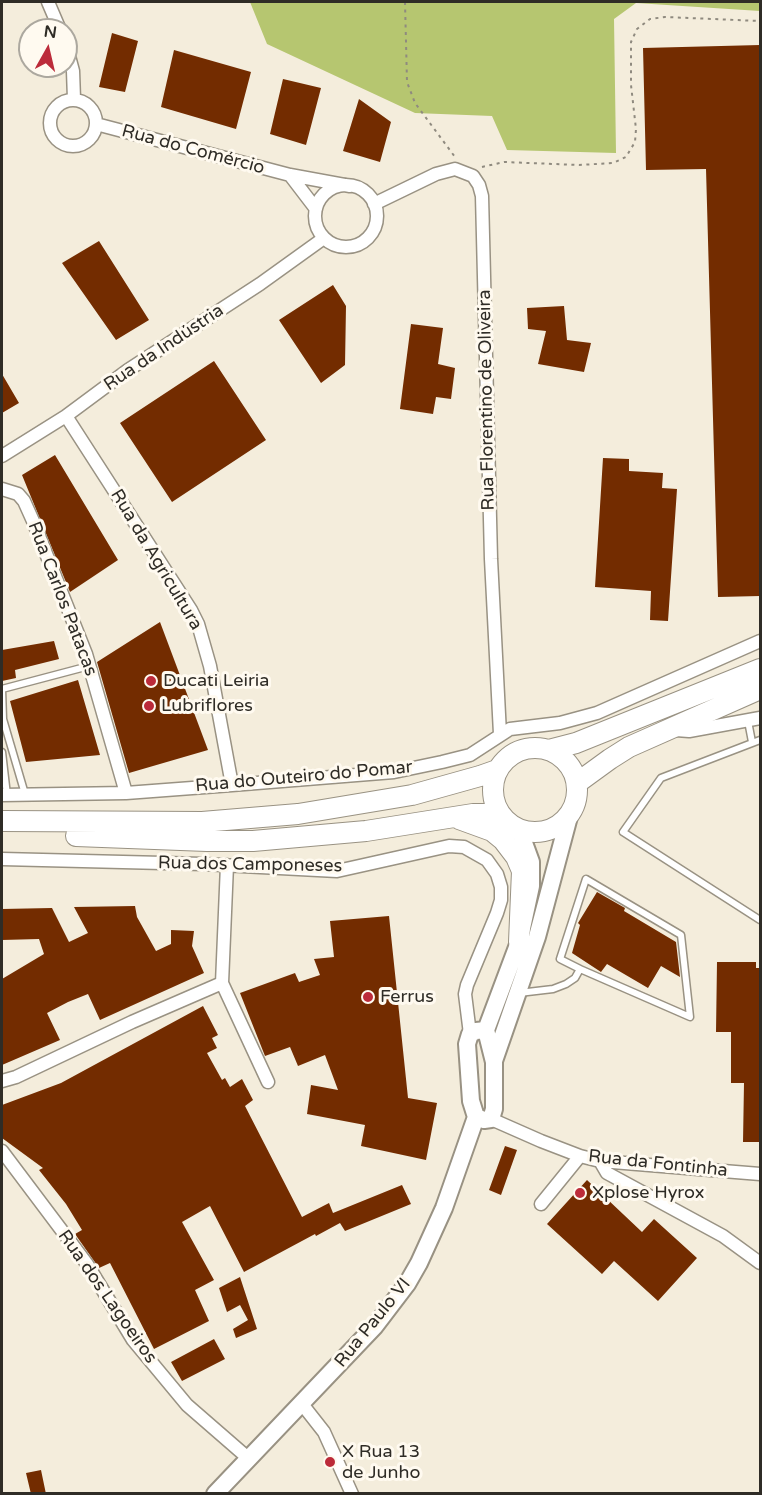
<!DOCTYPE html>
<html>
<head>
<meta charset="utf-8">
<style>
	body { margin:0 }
	#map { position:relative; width:762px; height:1495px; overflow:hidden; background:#f4eddc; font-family:"Varela Round",sans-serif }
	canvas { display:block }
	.frame { position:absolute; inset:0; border:3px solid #2f2c26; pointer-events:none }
	.north { position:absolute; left:18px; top:18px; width:60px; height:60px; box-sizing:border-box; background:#fffaf0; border:2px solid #aca89f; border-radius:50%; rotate:8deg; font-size:16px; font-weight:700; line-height:24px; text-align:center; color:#2f2c26 }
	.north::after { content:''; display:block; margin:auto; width:21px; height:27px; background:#bc2b3a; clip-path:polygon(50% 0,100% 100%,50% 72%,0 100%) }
</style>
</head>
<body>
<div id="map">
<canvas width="762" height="1495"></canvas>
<div class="frame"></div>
<div class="north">N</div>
</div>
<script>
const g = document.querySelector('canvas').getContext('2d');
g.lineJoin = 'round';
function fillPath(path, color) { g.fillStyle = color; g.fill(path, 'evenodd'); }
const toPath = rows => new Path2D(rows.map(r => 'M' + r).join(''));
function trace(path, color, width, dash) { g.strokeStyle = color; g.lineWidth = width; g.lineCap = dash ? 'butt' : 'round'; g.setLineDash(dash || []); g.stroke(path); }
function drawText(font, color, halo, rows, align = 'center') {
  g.font = font + ' "Varela Round",sans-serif'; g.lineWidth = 6; g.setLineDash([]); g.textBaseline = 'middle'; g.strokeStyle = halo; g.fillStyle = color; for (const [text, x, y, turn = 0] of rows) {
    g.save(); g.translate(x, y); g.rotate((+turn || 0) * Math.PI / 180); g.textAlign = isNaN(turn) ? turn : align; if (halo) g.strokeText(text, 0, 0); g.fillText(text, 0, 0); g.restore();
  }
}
fillPath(toPath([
	[250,2,760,2,760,11,636,3,614,19,616,153,507,150,492,116,415,113,267,44]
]), '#b6c670');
fillPath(toPath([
	[112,33,138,41,125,92,99,87],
	[760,45,760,596,718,597,706,169,646,170,643,48],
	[174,50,251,72,236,129,161,107],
	[283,79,321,88,306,145,270,134],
	[359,99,391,122,380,162,343,151],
	[99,241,149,320,116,340,62,263],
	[333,285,346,306,345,365,321,383,279,320],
	[564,306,567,340,591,343,584,372,538,364,546,331,528,329,527,308],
	[411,324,443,328,438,364,455,368,451,399,436,397,433,414,400,409],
	[214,361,266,440,172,502,120,423],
	[2,374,19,403,2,413],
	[55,455,118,560,70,592,22,475],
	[603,458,629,459,629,471,663,473,662,488,677,489,668,621,650,620,651,591,595,587],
	[160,622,208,750,129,773,97,662],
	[54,641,59,659,15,670,16,678,2,681,2,650],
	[78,680,100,755,26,762,10,701],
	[597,892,625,908,624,911,676,942,680,977,661,966,648,988,607,964,601,972,572,953,580,925,578,923],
	[135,906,137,917,156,951,171,944,171,930,194,931,192,946,204,973,100,1020,88,994,68,1002,47,1013,60,1040,2,1065,2,979,44,954,39,939,2,940,2,909,52,908,69,942,88,933,74,907],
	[389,916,408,1098,437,1103,426,1160,361,1146,365,1125,307,1114,311,1085,338,1090,325,1055,298,1066,290,1047,265,1056,240,993,295,973,299,982,320,975,314,959,334,957,330,921],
	[717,962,756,962,756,968,760,968,760,1142,743,1142,744,1083,731,1083,731,1032,716,1032],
	[203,1006,218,1035,212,1038,217,1048,207,1053,222,1080,225,1078,230,1087,242,1079,253,1100,245,1106,302,1217,329,1203,333,1213,402,1185,411,1204,345,1231,340,1223,316,1236,315,1234,244,1272,210,1206,182,1222,214,1280,195,1290,209,1321,154,1349,110,1263,99,1268,75,1234,82,1230,66,1204,39,1170,43,1168,2,1138,2,1105,61,1083],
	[505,1146,517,1150,501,1195,489,1190],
	[587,1180,642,1232,654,1219,697,1258,658,1301,614,1261,602,1274,547,1224],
	[240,1277,257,1329,236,1338,233,1329,248,1320,240,1305,227,1312,219,1288],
	[214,1339,225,1359,182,1381,171,1362],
	[41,1470,46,1494,31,1494,26,1473]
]), '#732c00');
const service = toPath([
	[748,721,752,742],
	[760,740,661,778,623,832,760,920],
	[2,752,7,795],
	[25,794,3,719,2,689,89,666],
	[519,993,553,989,566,984,575,978,580,969,690,1017,681,935,586,879,560,959,580,969]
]);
const minor = toPath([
	[48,2,60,30],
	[66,45,73,71,74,99],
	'50 123a23 23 0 1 1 46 0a23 23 0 1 1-46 0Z',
	[96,124,290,175,350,186],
	[290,175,316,209],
	'315 216a31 31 0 1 1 62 0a31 31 0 1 1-62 0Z',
	[374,204,436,174,455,169,473,176,479,185,482,196,491,559,500,734],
	[66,416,191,610,198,624,210,666,232,785],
	[2,456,66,416,128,370,260,284,324,238],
	[2,489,18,494,24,501,33,521,86,654,126,793],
	[676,730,689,731,760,718],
	[2,795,126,793,232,785,394,772,442,762,470,755,510,729,560,723,597,713,760,641],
	[2,859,203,864,337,871,449,846,464,847,487,860,497,874,501,887,501,900,497,913,467,985,465,994,470,1034],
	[222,983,268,1082],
	[2,1081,16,1077,132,1022,222,983,227,865],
	[491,1119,541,1141,580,1156,600,1161,760,1174],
	[2,1151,87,1264,133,1340,187,1405,248,1458],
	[600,1161,607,1173,723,1236,760,1263],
	[541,1204,580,1156],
	[302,1404,324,1432,352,1494]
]);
const secondary = toPath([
	[494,1061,537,937,570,813],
	[476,1117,484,1120,491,1119,494,1109,494,1062,486,1030,519,942,531,886,531,862,519,829],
	[215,1494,375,1326,407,1284,419,1263,444,1208,476,1117,471,1101,467,1044,470,1034,476,1031,486,1030]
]);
const trunk = toPath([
	'493 790a42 42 0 1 1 84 0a42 42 0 1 1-84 0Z',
	[549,750,576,743,760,669],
	[577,783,610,759,629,747,760,689],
	[459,819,492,831,503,840,516,857,522,871,519,942],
	[2,821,202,822,298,814,412,795,480,776,497,770],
	[76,836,207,841,253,841,366,831,473,814,500,814]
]);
trace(service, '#999283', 9);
trace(minor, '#999283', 15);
trace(secondary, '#999283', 20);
trace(trunk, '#999283', 22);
trace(toPath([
	[405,2,407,82,415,103,455,157],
	[482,167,504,162,579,165,613,163,626,157,635,142,636,129,631,85,631,42,637,29,650,19,665,17,760,21]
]), '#8f8a7f', 2, [3, 4.5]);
trace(service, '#fff', 6);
trace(minor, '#fff', 12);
trace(secondary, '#fff', 16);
trace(trunk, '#fff', 20);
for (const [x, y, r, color] of [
	[151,681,6,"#bc2b3a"],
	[149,706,6,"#bc2b3a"],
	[368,997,6,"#bc2b3a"],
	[580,1193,6,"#bc2b3a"],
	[330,1462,6,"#bc2b3a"]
]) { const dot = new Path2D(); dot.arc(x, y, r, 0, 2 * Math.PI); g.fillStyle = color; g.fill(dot); trace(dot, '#fffaf0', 2); }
drawText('18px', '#2f2c26', '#fffaf0', [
	["Rua do Comércio",193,150,15],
	["Rua da Indústria",164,348,-34],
	["Rua Florentino de Oliveira",487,400,-91],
	["Rua da Agricultura",156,560,59],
	["Rua Carlos Patacas",62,599,69],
	["Rua do Outeiro do Pomar",304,777,-5],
	["Rua dos Camponeses",250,865,1],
	["Rua da Fontinha",658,1164,6],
	["Rua dos Lagoeiros",107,1297,55],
	["Rua Paulo VI",373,1323,-51]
]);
drawText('18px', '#2f2c26', '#fffaf0', [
	["Ducati Leiria",163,681],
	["Lubriflores",161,706],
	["Ferrus",380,997],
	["Xplose Hyrox",592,1193],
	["X Rua 13",342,1452],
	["de Junho",342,1473]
], 'left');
</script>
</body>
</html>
